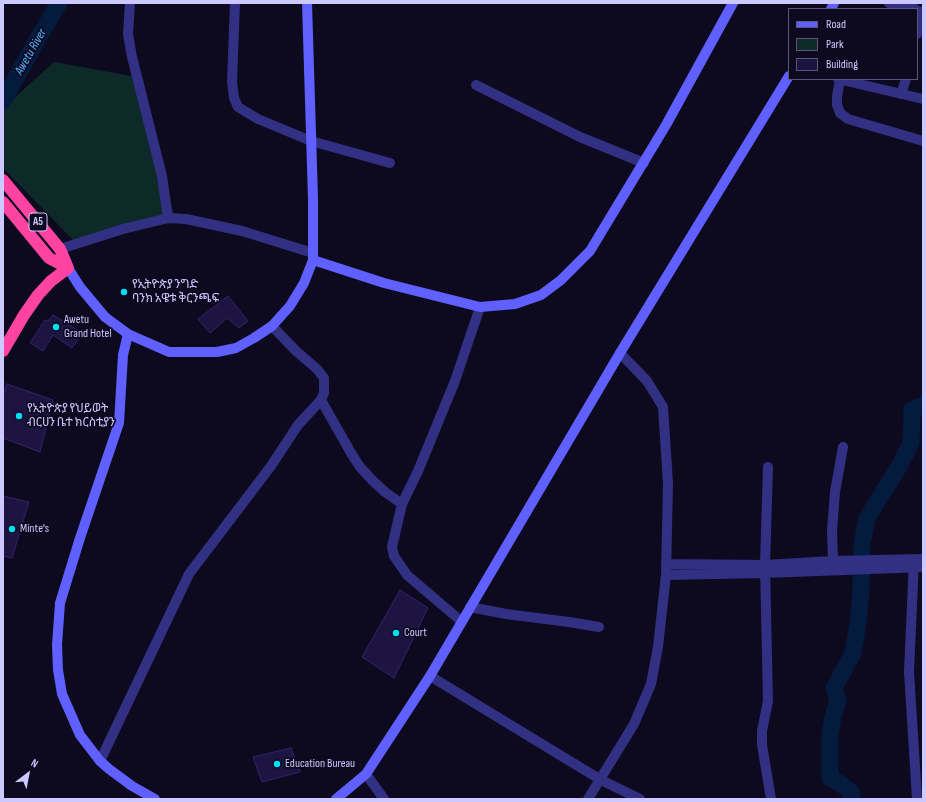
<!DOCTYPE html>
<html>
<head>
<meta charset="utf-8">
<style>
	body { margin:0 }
	#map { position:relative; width:926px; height:802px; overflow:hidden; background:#0d0a1f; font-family:"Sofia Sans Condensed",sans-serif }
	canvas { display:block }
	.frame { position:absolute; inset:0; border:4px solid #cdc8ff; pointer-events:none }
	.legend { position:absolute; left:788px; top:8px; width:130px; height:72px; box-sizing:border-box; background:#0d0a1f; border:1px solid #5a5679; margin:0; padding:5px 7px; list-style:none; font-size:12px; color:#cdc8ff }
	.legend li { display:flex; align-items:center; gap:8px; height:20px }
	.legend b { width:20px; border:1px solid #5a5679 }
	.north { position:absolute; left:8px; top:754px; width:40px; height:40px; -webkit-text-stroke:3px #0d0a1f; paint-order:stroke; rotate:32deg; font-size:11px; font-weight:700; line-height:16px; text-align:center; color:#cdc8ff }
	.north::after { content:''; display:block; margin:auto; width:14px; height:18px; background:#cdc8ff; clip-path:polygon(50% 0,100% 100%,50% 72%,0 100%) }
</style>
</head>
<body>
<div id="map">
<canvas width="926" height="802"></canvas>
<div class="frame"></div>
<ul class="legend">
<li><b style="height:5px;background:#605fff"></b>Road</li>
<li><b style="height:11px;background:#0d2a28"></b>Park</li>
<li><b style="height:11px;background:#1d1442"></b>Building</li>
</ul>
<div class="north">N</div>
</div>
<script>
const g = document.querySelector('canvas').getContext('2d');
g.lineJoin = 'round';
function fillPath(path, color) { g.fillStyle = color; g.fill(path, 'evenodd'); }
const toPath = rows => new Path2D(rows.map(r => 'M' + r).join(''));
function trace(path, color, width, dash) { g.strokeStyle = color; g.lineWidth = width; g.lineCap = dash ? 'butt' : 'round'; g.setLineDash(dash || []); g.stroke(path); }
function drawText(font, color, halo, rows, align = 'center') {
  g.font = font + ' "Sofia Sans Condensed","Noto Sans Ethiopic",sans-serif'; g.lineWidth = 3.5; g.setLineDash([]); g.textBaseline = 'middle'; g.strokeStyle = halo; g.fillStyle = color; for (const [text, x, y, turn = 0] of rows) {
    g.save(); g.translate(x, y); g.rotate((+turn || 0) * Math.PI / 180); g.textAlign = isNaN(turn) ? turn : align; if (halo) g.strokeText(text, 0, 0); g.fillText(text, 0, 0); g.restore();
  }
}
fillPath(toPath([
	[54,62,143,78,175,222,76,243,3,168,3,108]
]), '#0d2a28');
trace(toPath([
	[3,101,36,42,59,3],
	[851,799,852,793,841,784,830,778,830,735,833,717,838,700,834,688,853,653,858,623,861,590,862,544,867,518,900,465,911,443,912,410,923,405]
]), '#041b3e', 17);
const building = toPath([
	[228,296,248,321,239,328,227,318,210,333,198,319,228,296],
	[53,315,82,333,72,348,53,335,43,351,30,343,45,320,48,321,53,315],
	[7,384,53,400,40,452,3,438,3,395,7,384],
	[3,496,29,502,12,558,3,556,3,496],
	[400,590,428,608,394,678,362,657,400,590],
	[291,748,300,772,262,782,253,757,291,748]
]);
fillPath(building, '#1d1442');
trace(building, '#312470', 1);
trace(toPath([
	[130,3,128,34,132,57,162,176,168,218],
	[235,3,232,82,234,98,238,107,258,119,311,141,390,163],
	[889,3,915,9],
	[917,34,923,11],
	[838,79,923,99],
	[840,80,837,96,837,105,840,113,848,119,923,141],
	[476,85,580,137,644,163],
	[901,94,906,79],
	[60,249,123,229,168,218,186,219,242,231,313,253],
	[321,400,351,453,360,467,373,481,385,492,402,504],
	[768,467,765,565,768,701,762,731,762,745,771,799],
	[833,561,832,531,835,492,843,447],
	[914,561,909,672,917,799],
	[666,564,765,565,833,561,923,559],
	[666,575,765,573,923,567],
	[470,607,506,614,569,622,599,627],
	[461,621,407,575,394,556,392,547,402,504,418,471,455,381,480,307],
	[430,676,601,780,640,799],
	[100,761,189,574,271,466,298,425,321,400,324,393,324,378,317,369,296,351,272,326],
	[366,774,384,799],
	[588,799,634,724,651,684,658,647,666,575,668,483,663,407,647,381,620,353]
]), '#323083', 10);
trace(toPath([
	[831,9,834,3],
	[313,260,384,283,480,307,515,304,541,295,561,280,590,251,666,125,733,3],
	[68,268,80,287,105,317,128,334,169,352,217,352,236,348,254,338,272,326,290,306,304,283,313,260,313,199,307,3],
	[128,334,123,355,119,423,80,538,60,603,57,645,58,670,62,694,80,735,100,761,109,769,132,786,155,799],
	[336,799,366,774,430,676,620,353,789,76]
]), '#605fff', 10);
trace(toPath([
	[3,180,60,249,68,268],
	[3,202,49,258,68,268],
	[3,351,24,315,38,295,51,281,68,268]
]), '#ff43a1', 12);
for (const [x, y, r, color] of [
	[124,292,4,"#00e0f3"],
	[56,327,4,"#00e0f3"],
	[19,416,4,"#00e0f3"],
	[12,529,4,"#00e0f3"],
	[396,633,4,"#00e0f3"],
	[277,764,4,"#00e0f3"]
]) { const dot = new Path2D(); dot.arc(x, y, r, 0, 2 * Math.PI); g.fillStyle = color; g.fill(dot); trace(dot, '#0d0a1f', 1.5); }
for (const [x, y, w] of [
	[38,222,18]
]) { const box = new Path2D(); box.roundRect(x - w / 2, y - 9, w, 18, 3); g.fillStyle = '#0d0a1f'; g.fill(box); trace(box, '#cdc8ff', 1); }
drawText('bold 11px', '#cdc8ff', null, [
	["A5",38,222]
]);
drawText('12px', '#cdc8ff', '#0d0a1f', [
	["የኢትዮጵያ ንግድ",132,285],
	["ባንክ አዌቱ ቅርንጫፍ",132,299],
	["Awetu",64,320],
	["Grand Hotel",64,334],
	["የኢትዮጵያ የህይወት",27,409],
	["ብርሀን ቤተ ክርስቲያን",27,423],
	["Minte's",20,529],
	["Court",404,633],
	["Education Bureau",285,764]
], 'left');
drawText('italic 13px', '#56b5ff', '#0d0a1f', [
	["Awetu River",31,52,-60]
]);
</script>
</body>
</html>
